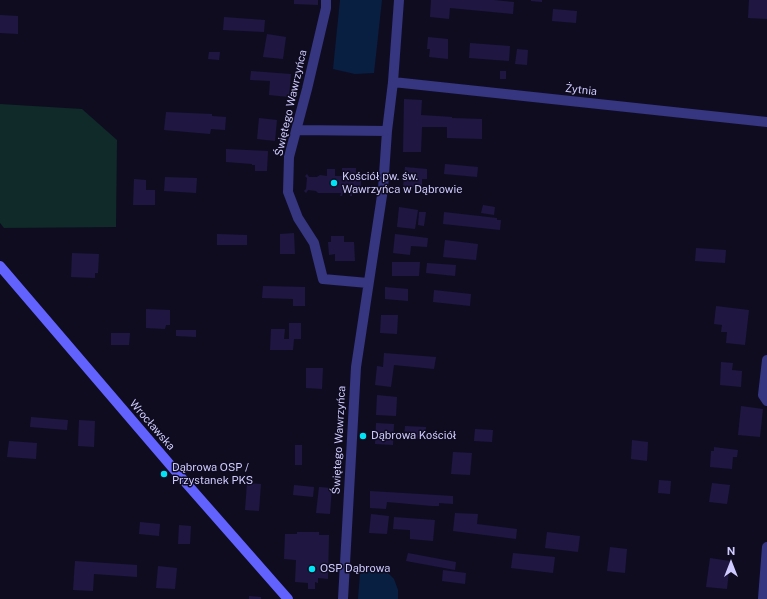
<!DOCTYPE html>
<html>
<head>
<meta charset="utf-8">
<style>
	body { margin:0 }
	#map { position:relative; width:767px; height:599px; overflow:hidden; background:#0f0c20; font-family:"Public Sans",sans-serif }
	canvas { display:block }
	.north { position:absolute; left:711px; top:543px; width:40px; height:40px; -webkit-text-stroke:3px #0f0c20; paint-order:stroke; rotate:0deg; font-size:11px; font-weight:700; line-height:16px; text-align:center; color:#cfcbff }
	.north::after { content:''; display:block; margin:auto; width:14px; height:18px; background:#cfcbff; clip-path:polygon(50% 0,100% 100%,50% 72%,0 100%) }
</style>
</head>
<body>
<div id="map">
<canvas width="767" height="599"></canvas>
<div class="north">N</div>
</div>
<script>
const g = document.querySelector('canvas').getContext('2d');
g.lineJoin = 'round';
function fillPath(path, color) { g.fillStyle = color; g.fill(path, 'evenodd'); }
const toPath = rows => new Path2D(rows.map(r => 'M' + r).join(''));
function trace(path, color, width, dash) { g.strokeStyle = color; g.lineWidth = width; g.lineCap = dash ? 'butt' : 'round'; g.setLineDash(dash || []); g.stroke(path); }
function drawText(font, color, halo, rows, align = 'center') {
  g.font = font + ' "Public Sans",sans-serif'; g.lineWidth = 3; g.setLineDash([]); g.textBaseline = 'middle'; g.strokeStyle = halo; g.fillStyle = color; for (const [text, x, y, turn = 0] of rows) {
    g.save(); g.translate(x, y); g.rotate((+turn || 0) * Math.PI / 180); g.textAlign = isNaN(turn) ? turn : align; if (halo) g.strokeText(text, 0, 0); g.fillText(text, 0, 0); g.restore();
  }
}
fillPath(toPath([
	[0,104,82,109,117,140,116,227,4,228,0,223]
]), '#0f2a28');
fillPath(toPath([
	[340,0,382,0,374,73,355,74,333,69],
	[377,568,386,571,394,579,398,590,398,599,358,599,360,574,366,569]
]), '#091f41');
fillPath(toPath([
	[294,0,318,0,318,5,294,4],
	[431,0,494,0,514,2,513,14,450,8,449,19,430,17],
	[531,0,542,0,542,2,531,1],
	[749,0,767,0,767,19,748,18],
	[553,9,577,11,576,23,552,21],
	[0,15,18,16,18,34,0,33],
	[224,17,265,20,264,32,223,30],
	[267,34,286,37,283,59,263,57],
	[428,37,448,39,448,59,429,57,430,49,427,49],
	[470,43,510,46,509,61,469,58],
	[517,49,528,50,527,65,515,64],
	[209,52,220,52,219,60,208,59],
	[251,71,291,74,289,97,269,95,270,81,250,80],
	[500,71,506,71,506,79,500,79],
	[404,99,422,100,421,115,452,117,452,118,482,119,482,139,447,138,447,127,422,127,421,152,403,152],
	[166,112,212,114,212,116,226,117,225,130,211,129,210,134,164,130],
	[259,118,277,120,275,141,257,139],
	[226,149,268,151,267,171,255,171,255,165,252,165,252,164,226,162],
	[445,164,478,167,477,177,444,174],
	[405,167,427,169,427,179,422,179,422,188,403,187],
	[342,168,356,168,356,176,361,176,361,194,352,193,352,196,350,196,350,193,343,193,342,196,340,196,341,193,318,193,316,191,308,190,306,193,304,191,306,189,307,178,305,176,307,174,309,177,317,177,320,175,327,176,327,169,335,169,335,176,342,176],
	[165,177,197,178,196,193,164,191],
	[134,179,146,180,146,190,155,190,155,205,133,205],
	[483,205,495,207,494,215,481,213],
	[399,207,418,210,415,229,397,227],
	[419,212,426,212,424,226,418,225],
	[444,212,497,218,497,220,501,220,500,230,443,224],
	[294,233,295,254,280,254,280,234],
	[217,234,247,235,247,245,217,245],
	[395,234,428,238,427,247,411,246,410,255,393,253],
	[331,236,344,236,344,242,354,242,355,261,335,261,335,254,329,255,328,242,331,242],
	[445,240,478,244,476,260,443,257],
	[696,248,726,250,725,263,695,261],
	[72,253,99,254,98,273,95,273,95,278,71,277],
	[392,262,420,262,419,276,392,276],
	[427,263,456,265,455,276,426,273],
	[263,286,305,287,305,306,293,306,293,299,262,298],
	[385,287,408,289,408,301,385,299],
	[434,290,471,294,470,306,433,302],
	[716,306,749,310,745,345,726,343,727,332,721,332,722,325,714,324],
	[146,309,170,310,170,325,166,325,165,329,146,328],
	[381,315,398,315,397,334,380,333],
	[289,323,301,323,301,339,294,339,293,350,270,350,271,329,285,329,284,339,289,339],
	[176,330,196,330,196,337,176,336],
	[111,333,130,333,129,345,111,345],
	[384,353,436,357,434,369,394,365,391,387,375,385,377,366,383,367],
	[721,362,733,363,732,370,742,371,741,387,720,385],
	[306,368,323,368,322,389,306,388],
	[377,395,397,397,396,416,376,415],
	[741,406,763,409,760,437,738,435],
	[31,417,68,420,67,430,30,427],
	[79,420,95,421,94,447,78,446],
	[376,423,394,424,393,445,375,444],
	[405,426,426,427,425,439,404,438],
	[475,429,493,430,492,442,474,441],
	[632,440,648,442,647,461,631,459],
	[9,441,37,443,36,459,7,457],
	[295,445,302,445,302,465,295,465],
	[714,447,738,450,737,457,733,457,732,469,710,467,711,451,714,451],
	[453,452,472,453,470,475,451,474],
	[659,480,671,481,670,494,658,493],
	[247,483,261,484,259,511,245,510],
	[712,483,730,485,727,504,709,502],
	[294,485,314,487,313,497,293,495],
	[319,487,332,488,330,514,316,513],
	[370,491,453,496,453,504,439,503,439,506,432,506,387,502,386,509,370,508],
	[455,513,478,514,477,524,517,529,516,539,453,531],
	[371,514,389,516,387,534,369,533],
	[394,517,435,520,433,541,410,539,410,530,393,529],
	[140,522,160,524,159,536,139,534],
	[179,525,191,526,190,544,178,544],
	[297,532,319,532,319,535,329,535,328,579,318,578,318,583,315,582,315,589,308,589,308,583,295,582,296,560,284,559,285,534,297,534],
	[547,532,580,536,578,552,545,548],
	[610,547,627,549,625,573,607,571],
	[408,553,456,562,455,570,406,561],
	[513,553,555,557,553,573,511,568],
	[710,558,730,561,727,589,706,587],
	[75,561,137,565,137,577,94,574,93,591,73,590],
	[158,566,177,568,175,589,156,588],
	[443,570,466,573,465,584,442,581],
	[249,596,261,597,261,599,249,599]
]), '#1f1741');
trace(toPath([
	[326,0,326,8,307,89,289,157,288,192,298,218,314,243,323,279,368,283],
	[393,82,767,122],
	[296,130,387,131],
	[767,360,763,395,767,401],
	[343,599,356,367,383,189,387,131,393,82,399,0],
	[763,599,767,547]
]), '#363580', 10);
trace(toPath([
	[0,266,172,467,288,599]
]), '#6262ff', 10);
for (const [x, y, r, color] of [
	[334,183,4,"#00e4f6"],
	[363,436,4,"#00e4f6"],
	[164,474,4,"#00e4f6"],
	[312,569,4,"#00e4f6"]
]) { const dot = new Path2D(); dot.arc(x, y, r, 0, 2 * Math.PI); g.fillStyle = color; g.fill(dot); trace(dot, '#0f0c20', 1.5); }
drawText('11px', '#cfcbff', '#0f0c20', [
	["Żytnia",581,90,6],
	["Świętego Wawrzyńca",291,103,-77],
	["Wrocławska",152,425,49],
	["Świętego Wawrzyńca",339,440,-87]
]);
drawText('11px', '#cfcbff', '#0f0c20', [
	["Kościół pw. św.",342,177],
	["Wawrzyńca w Dąbrowie",342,190],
	["Dąbrowa Kościół",371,436],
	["Dąbrowa OSP /",172,468],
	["Przystanek PKS",172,481],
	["OSP Dąbrowa",320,569]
], 'left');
</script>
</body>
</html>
